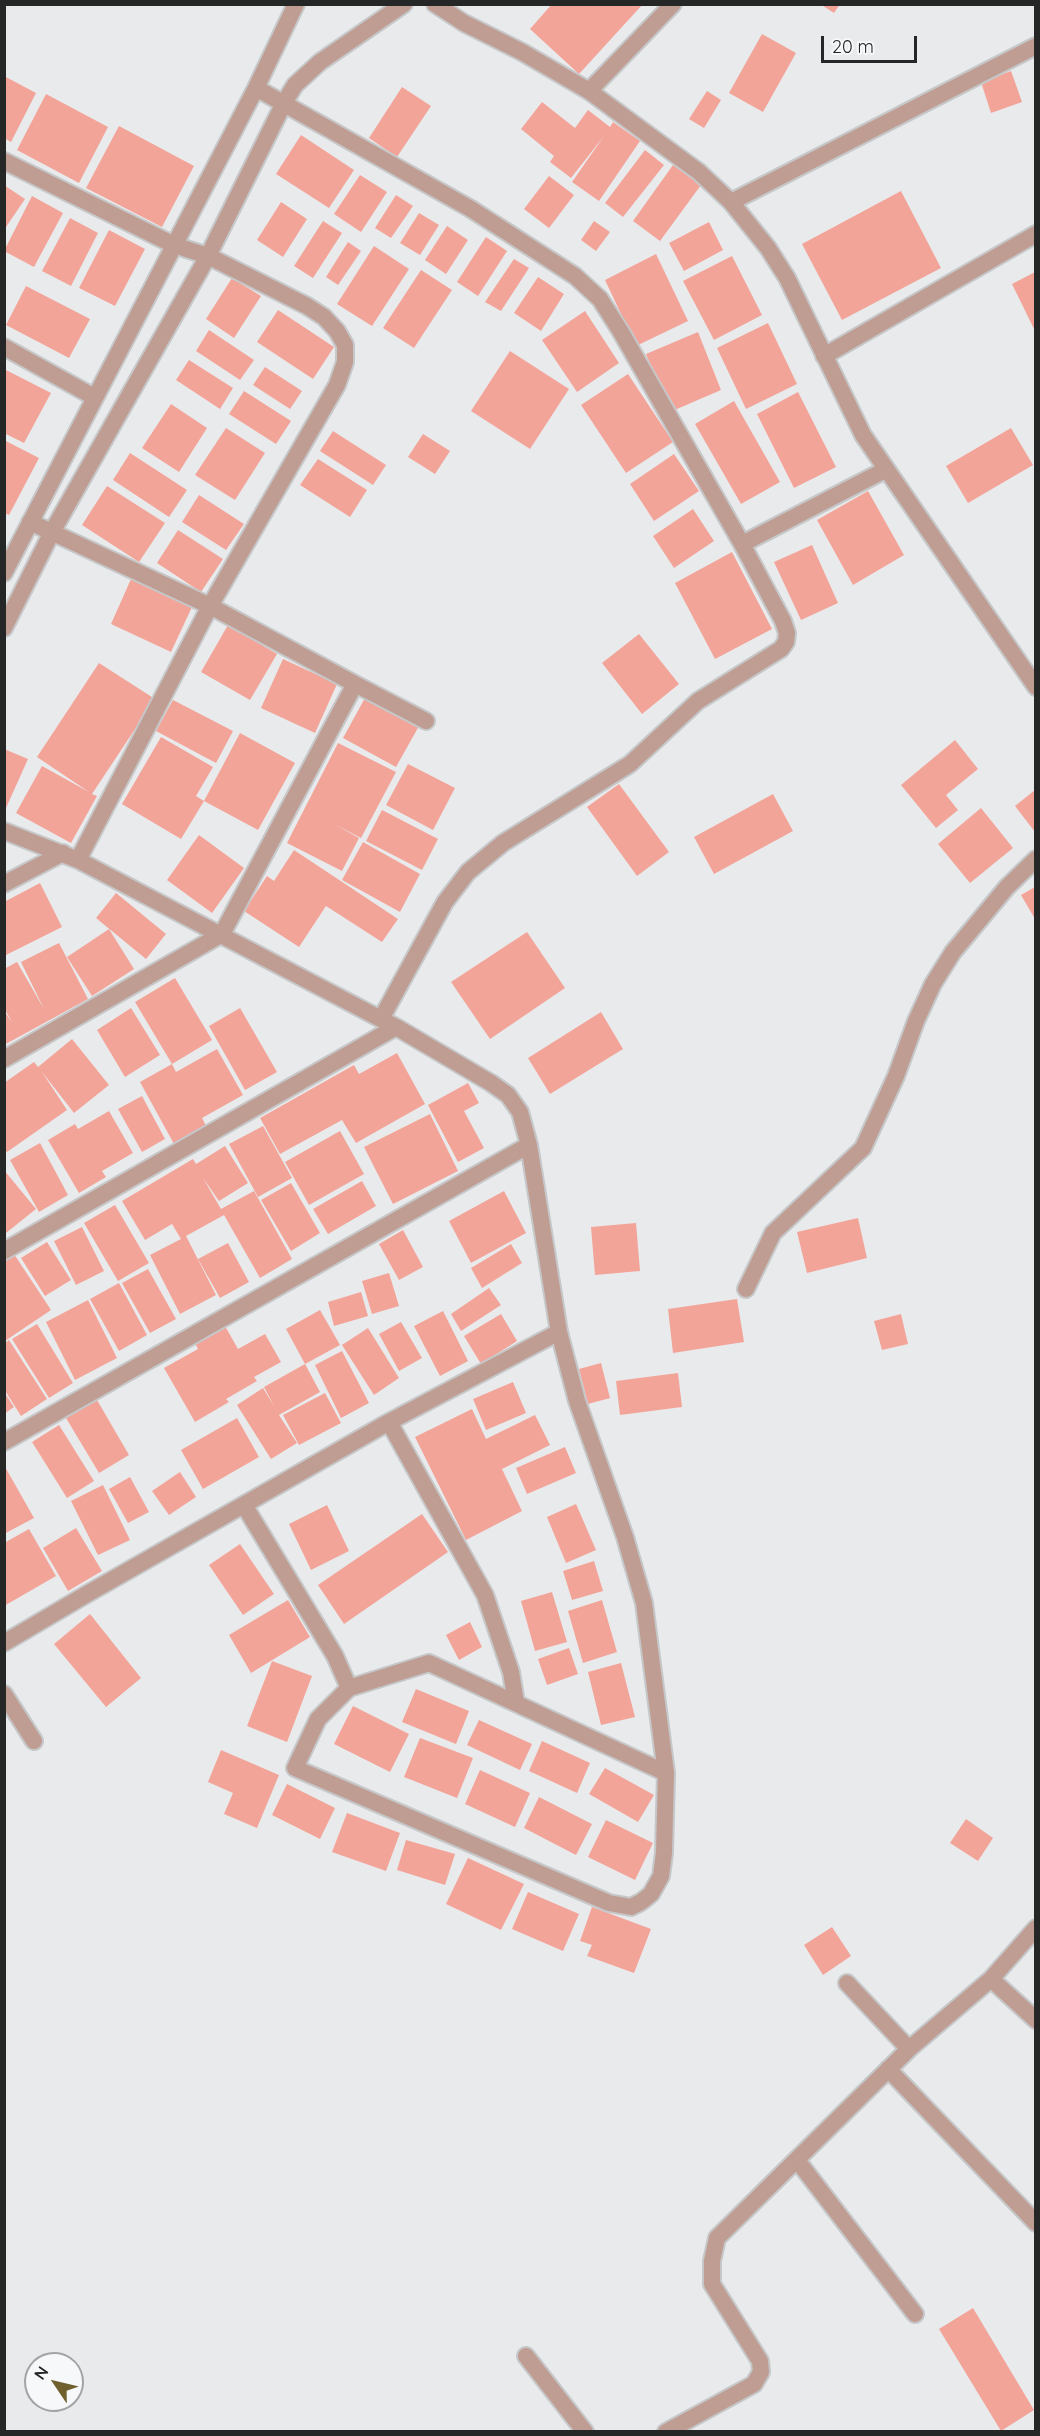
<!DOCTYPE html>
<html>
<head>
<meta charset="utf-8">
<style>
	body { margin:0 }
	#map { position:relative; width:1040px; height:2436px; overflow:hidden; background:#e9eaec; font-family:Quicksand,sans-serif }
	canvas { display:block }
	.frame { position:absolute; inset:0; border:6px solid #252626; pointer-events:none }
	.north { position:absolute; left:24px; top:2352px; width:60px; height:60px; box-sizing:border-box; background:#f6f8f9; border:2px solid #a2a4a5; border-radius:50%; rotate:305deg; font-size:16px; font-weight:700; line-height:24px; text-align:center; color:#252626 }
	.north::after { content:''; display:block; margin:auto; width:21px; height:27px; background:#6f602d; clip-path:polygon(50% 0,100% 100%,50% 72%,0 100%) }
	.scale { position:absolute; left:821px; top:36px; width:96px; height:27px; box-sizing:border-box; border:3px solid #252626; border-top:0; padding-left:8px; font-size:18px; line-height:21px; white-space:nowrap; color:#252626; -webkit-text-stroke:4px #f6f8f9; paint-order:stroke }
</style>
</head>
<body>
<div id="map">
<canvas width="1040" height="2436"></canvas>
<div class="frame"></div>
<div class="north">N</div>
<div class="scale">20 m</div>
</div>
<script>
const g = document.querySelector('canvas').getContext('2d');
g.lineJoin = 'round';
function fillPath(path, color) { g.fillStyle = color; g.fill(path, 'evenodd'); }
const toPath = rows => new Path2D(rows.map(r => 'M' + r).join(''));
function trace(path, color, width, dash) { g.strokeStyle = color; g.lineWidth = width; g.lineCap = dash ? 'butt' : 'round'; g.setLineDash(dash || []); g.stroke(path); }
fillPath(toPath([
	[552,4,643,4,579,74,530,29],
	[820,4,840,4,834,13],
	[762,34,796,53,763,112,729,93],
	[1011,71,1022,102,991,113,981,82],
	[4,76,36,93,11,142,4,138],
	[402,87,431,106,397,157,369,138],
	[707,91,721,100,704,128,689,119],
	[46,94,108,127,79,183,17,150],
	[542,102,575,128,588,110,610,127,613,122,640,141,599,201,572,182,604,136,571,178,550,162,554,156,521,129],
	[119,126,194,166,162,227,86,188],
	[301,135,354,170,329,208,276,174],
	[645,150,664,165,623,217,605,203],
	[673,165,701,185,660,241,633,221],
	[360,175,387,192,361,232,334,214],
	[549,176,574,195,549,228,524,209],
	[4,185,25,199,4,230],
	[901,191,941,268,842,320,802,244],
	[396,195,413,206,391,238,375,228],
	[32,196,63,213,34,267,4,251],
	[281,202,307,219,283,257,257,240],
	[419,213,439,225,420,255,400,243],
	[70,218,98,233,71,286,42,271],
	[323,221,342,233,313,278,294,266],
	[594,221,610,232,596,251,581,240],
	[709,222,723,250,684,271,669,243],
	[447,226,468,240,446,274,425,260],
	[109,230,145,249,115,306,79,288],
	[486,237,507,251,478,296,457,282],
	[348,242,361,251,338,285,326,277],
	[374,246,409,269,372,326,337,304],
	[656,254,688,321,636,346,605,280],
	[732,256,762,315,714,340,683,281],
	[514,259,529,268,501,311,485,302],
	[421,270,452,290,414,348,383,328],
	[1035,272,1035,331,1012,284],
	[538,277,564,294,541,331,514,313],
	[232,278,261,296,234,338,206,319],
	[26,286,90,319,69,358,6,325],
	[278,310,334,347,313,379,257,342],
	[585,311,619,363,577,392,542,340],
	[768,323,797,384,746,409,717,348],
	[209,330,254,360,240,380,196,351],
	[698,332,721,390,670,412,646,354],
	[510,351,569,389,530,449,471,411],
	[189,360,233,388,220,409,176,380],
	[265,367,302,391,290,409,253,385],
	[4,369,51,393,24,443,4,433],
	[628,374,673,442,626,473,581,405],
	[244,391,291,421,276,444,229,414],
	[798,392,836,467,794,488,757,414],
	[734,401,780,482,741,504,695,424],
	[171,404,207,428,179,472,142,448],
	[226,428,265,453,235,500,195,475],
	[1011,428,1033,465,968,503,946,466],
	[333,431,386,465,373,485,320,451],
	[423,434,450,451,435,474,408,457],
	[4,440,39,458,9,515,4,513],
	[130,453,187,490,169,517,113,480],
	[674,454,699,491,654,521,630,484],
	[318,459,367,490,350,517,300,485],
	[107,486,165,523,139,562,82,525],
	[868,491,904,555,853,585,817,520],
	[199,495,244,524,226,550,182,522],
	[693,509,714,541,674,568,653,536],
	[178,530,223,559,201,592,157,563],
	[812,545,838,603,801,620,774,562],
	[732,552,772,629,715,659,675,583],
	[131,579,192,607,171,652,111,624],
	[228,625,277,654,250,700,201,672],
	[639,634,679,684,642,714,602,663],
	[283,659,337,684,315,733,261,708],
	[99,663,155,699,92,794,97,796,71,843,16,813,42,766,89,792,37,757],
	[365,698,419,726,396,767,343,738],
	[173,700,233,731,216,763,156,731],
	[240,733,295,763,258,830,204,801],
	[161,737,213,767,196,796,204,801,181,839,122,804],
	[955,740,978,769,946,795,958,810,936,828,901,785],
	[338,743,396,772,361,838,334,824,359,838,342,871,287,843],
	[4,749,28,759,6,808,4,807],
	[408,764,455,788,433,830,386,805],
	[619,784,669,852,637,876,587,807],
	[1035,790,1035,832,1015,806],
	[773,794,793,831,714,874,694,837],
	[981,808,1013,848,970,883,938,844],
	[382,810,438,839,422,870,366,841],
	[199,835,244,868,212,913,167,880],
	[363,842,420,874,400,912,342,880],
	[294,850,398,919,382,942,326,906,299,947,244,911,267,876,274,881],
	[40,883,62,927,4,956,4,902],
	[1035,887,1035,919,1021,895],
	[116,893,166,934,146,959,96,918],
	[109,929,134,969,92,996,67,957],
	[527,932,565,988,490,1039,451,982],
	[59,943,88,999,4,1045,4,1011,12,1022,4,1008,4,969,17,962,44,1009,21,962],
	[175,978,212,1040,172,1064,135,1002],
	[131,1008,160,1055,125,1077,97,1030],
	[240,1008,277,1072,245,1090,209,1026],
	[601,1012,623,1049,550,1094,528,1058],
	[72,1039,109,1085,74,1113,42,1072,67,1110,7,1152,4,1149,4,1083,34,1062,38,1067],
	[217,1049,243,1095,202,1118,206,1126,174,1144,140,1082,172,1064,176,1072],
	[397,1053,425,1104,356,1143,342,1120,280,1154,260,1118,354,1065,359,1074],
	[468,1083,479,1103,464,1111,484,1148,458,1162,428,1105],
	[142,1096,165,1139,142,1152,118,1109],
	[109,1111,133,1153,102,1171,106,1177,79,1193,48,1140,75,1124,78,1129],
	[430,1114,458,1171,393,1204,364,1147],
	[263,1126,292,1178,258,1197,229,1144],
	[340,1131,364,1174,309,1205,285,1162],
	[40,1143,68,1195,39,1212,10,1160],
	[225,1146,248,1183,219,1201,203,1178,221,1209,254,1191,292,1259,260,1278,224,1215,186,1236,216,1295,180,1314,150,1255,181,1239,172,1224,145,1240,122,1201,193,1159,196,1164],
	[4,1170,36,1209,6,1233,4,1231],
	[362,1181,376,1206,328,1234,313,1209],
	[291,1183,320,1233,291,1251,261,1200],
	[504,1191,526,1233,471,1263,449,1221],
	[115,1205,149,1263,118,1281,84,1223],
	[858,1218,867,1258,807,1273,797,1232],
	[636,1223,640,1271,595,1275,591,1227],
	[82,1227,104,1271,76,1285,54,1241],
	[403,1230,423,1267,399,1280,379,1244],
	[47,1242,71,1280,45,1296,21,1258],
	[228,1243,249,1282,220,1298,198,1259],
	[511,1244,522,1263,482,1288,471,1268],
	[14,1254,51,1310,5,1341,5,1260],
	[148,1269,176,1319,150,1333,122,1283],
	[389,1273,399,1306,372,1314,362,1281],
	[119,1283,147,1335,119,1351,90,1299],
	[489,1288,501,1305,461,1331,451,1314],
	[361,1292,368,1316,334,1326,328,1302],
	[737,1299,744,1342,673,1353,668,1309],
	[88,1300,117,1358,75,1380,46,1322],
	[320,1310,340,1345,305,1364,286,1329],
	[443,1311,468,1361,440,1376,414,1326],
	[501,1314,517,1341,481,1364,464,1336],
	[901,1314,908,1344,882,1350,874,1321],
	[401,1322,422,1358,399,1371,379,1334],
	[37,1324,73,1383,49,1398,12,1339],
	[225,1326,238,1349,265,1334,281,1362,254,1377,257,1381,226,1399,229,1402,195,1422,164,1368,198,1349,195,1343],
	[368,1328,399,1378,374,1395,342,1345],
	[9,1340,47,1399,21,1416,4,1389,4,1344],
	[342,1351,369,1403,341,1418,315,1365],
	[601,1363,610,1398,588,1404,579,1369],
	[305,1364,320,1392,279,1415,297,1443,271,1459,237,1405,263,1388,274,1406,264,1387],
	[678,1373,682,1407,620,1415,616,1381],
	[513,1382,526,1413,486,1430,473,1399],
	[4,1392,14,1407,4,1414],
	[325,1393,341,1423,299,1445,283,1415],
	[97,1400,129,1455,99,1473,66,1418],
	[472,1409,486,1439,535,1415,550,1445,502,1469,522,1511,466,1540,415,1437],
	[237,1418,259,1457,203,1489,181,1450],
	[59,1425,94,1481,67,1498,32,1442],
	[565,1447,576,1473,527,1494,516,1468],
	[4,1465,34,1518,4,1534],
	[180,1472,196,1497,169,1515,152,1491],
	[130,1477,149,1512,128,1523,109,1489],
	[103,1485,130,1540,98,1555,71,1501],
	[576,1504,596,1550,566,1563,547,1517],
	[327,1505,349,1551,311,1570,289,1524],
	[422,1514,448,1552,344,1624,318,1585],
	[76,1528,102,1571,68,1591,43,1548],
	[29,1529,56,1576,4,1606,4,1543],
	[240,1544,274,1594,243,1615,209,1565],
	[594,1561,603,1591,572,1600,563,1571],
	[552,1592,567,1642,535,1651,521,1601],
	[288,1600,310,1637,251,1673,229,1635],
	[602,1600,617,1652,583,1663,568,1611],
	[90,1614,141,1678,106,1707,54,1644],
	[470,1622,482,1647,459,1660,446,1635],
	[569,1648,578,1674,547,1685,538,1659],
	[272,1661,312,1676,287,1742,247,1726],
	[621,1663,635,1717,601,1725,588,1672],
	[416,1689,469,1711,456,1744,402,1722],
	[353,1706,409,1734,390,1772,334,1744],
	[479,1720,532,1744,520,1770,467,1745],
	[420,1738,473,1758,457,1798,404,1777],
	[542,1741,590,1763,577,1793,529,1771],
	[221,1750,279,1775,257,1828,224,1814,233,1793,208,1782],
	[605,1768,654,1795,638,1822,589,1794],
	[480,1770,530,1793,515,1827,465,1804],
	[287,1784,335,1808,320,1839,272,1815],
	[539,1797,592,1824,576,1855,524,1828],
	[347,1813,400,1833,386,1871,332,1852],
	[966,1819,993,1838,978,1861,950,1843],
	[606,1820,653,1843,635,1880,588,1857],
	[406,1840,455,1854,445,1885,397,1870],
	[468,1858,524,1884,501,1930,446,1904],
	[528,1892,579,1914,563,1951,512,1929],
	[592,1907,651,1929,634,1973,587,1956,592,1945,580,1941],
	[832,1927,851,1956,823,1975,804,1945],
	[973,2308,1034,2410,1001,2431,939,2329]
]), '#f3a499');
const minor = toPath([
	[256,88,471,209,575,276,600,299,621,332,742,544,783,621,787,633,786,642,781,649,698,701,630,764,503,843,468,872,445,902,381,1019],
	[589,91,673,4],
	[4,161,174,245,208,256,307,306,324,317,337,331,345,345,345,362,337,385,210,606,78,860],
	[731,202,1036,46],
	[4,347,94,397],
	[824,356,1036,234],
	[742,544,885,470],
	[4,573,256,88,296,4],
	[4,628,52,532,208,256,284,103,295,85,320,62,404,4],
	[355,684,426,721],
	[4,831,78,860,396,1027,491,1083,508,1095,520,1112,529,1145,559,1332,577,1401,625,1537,644,1603,666,1773,664,1853,661,1876,651,1894,641,1902,631,1907,609,1903,295,1768,318,1719,349,1688,429,1663,666,1773],
	[4,884,63,853],
	[4,1059,222,934,355,684,210,606,30,522],
	[4,1251,396,1027],
	[746,1289,773,1233,863,1148,896,1076,916,1021,933,984,953,952,1007,887,1036,859],
	[389,1422,485,1595,511,1672,516,1703],
	[4,1442,529,1145],
	[244,1505,335,1656,349,1688],
	[4,1643,87,1594,389,1422,559,1332],
	[4,1694,34,1741],
	[991,1979,1036,2020],
	[847,1983,909,2049],
	[888,2069,1036,2223],
	[797,2160,915,2314],
	[526,2356,585,2432],
	[666,2432,754,2384,761,2372,760,2361,712,2284,712,2261,717,2238,909,2049,991,1979,1036,1928]
]);
const tertiary = toPath([
	[435,4,464,23,522,52,589,91,699,172,731,202,768,248,787,278,863,435,1036,687]
]);
trace(minor, '#c6c7c8', 20);
trace(tertiary, '#c6c7c8', 20);
trace(minor, '#bf9d93', 16);
trace(tertiary, '#bf9d93', 16);
</script>
</body>
</html>
